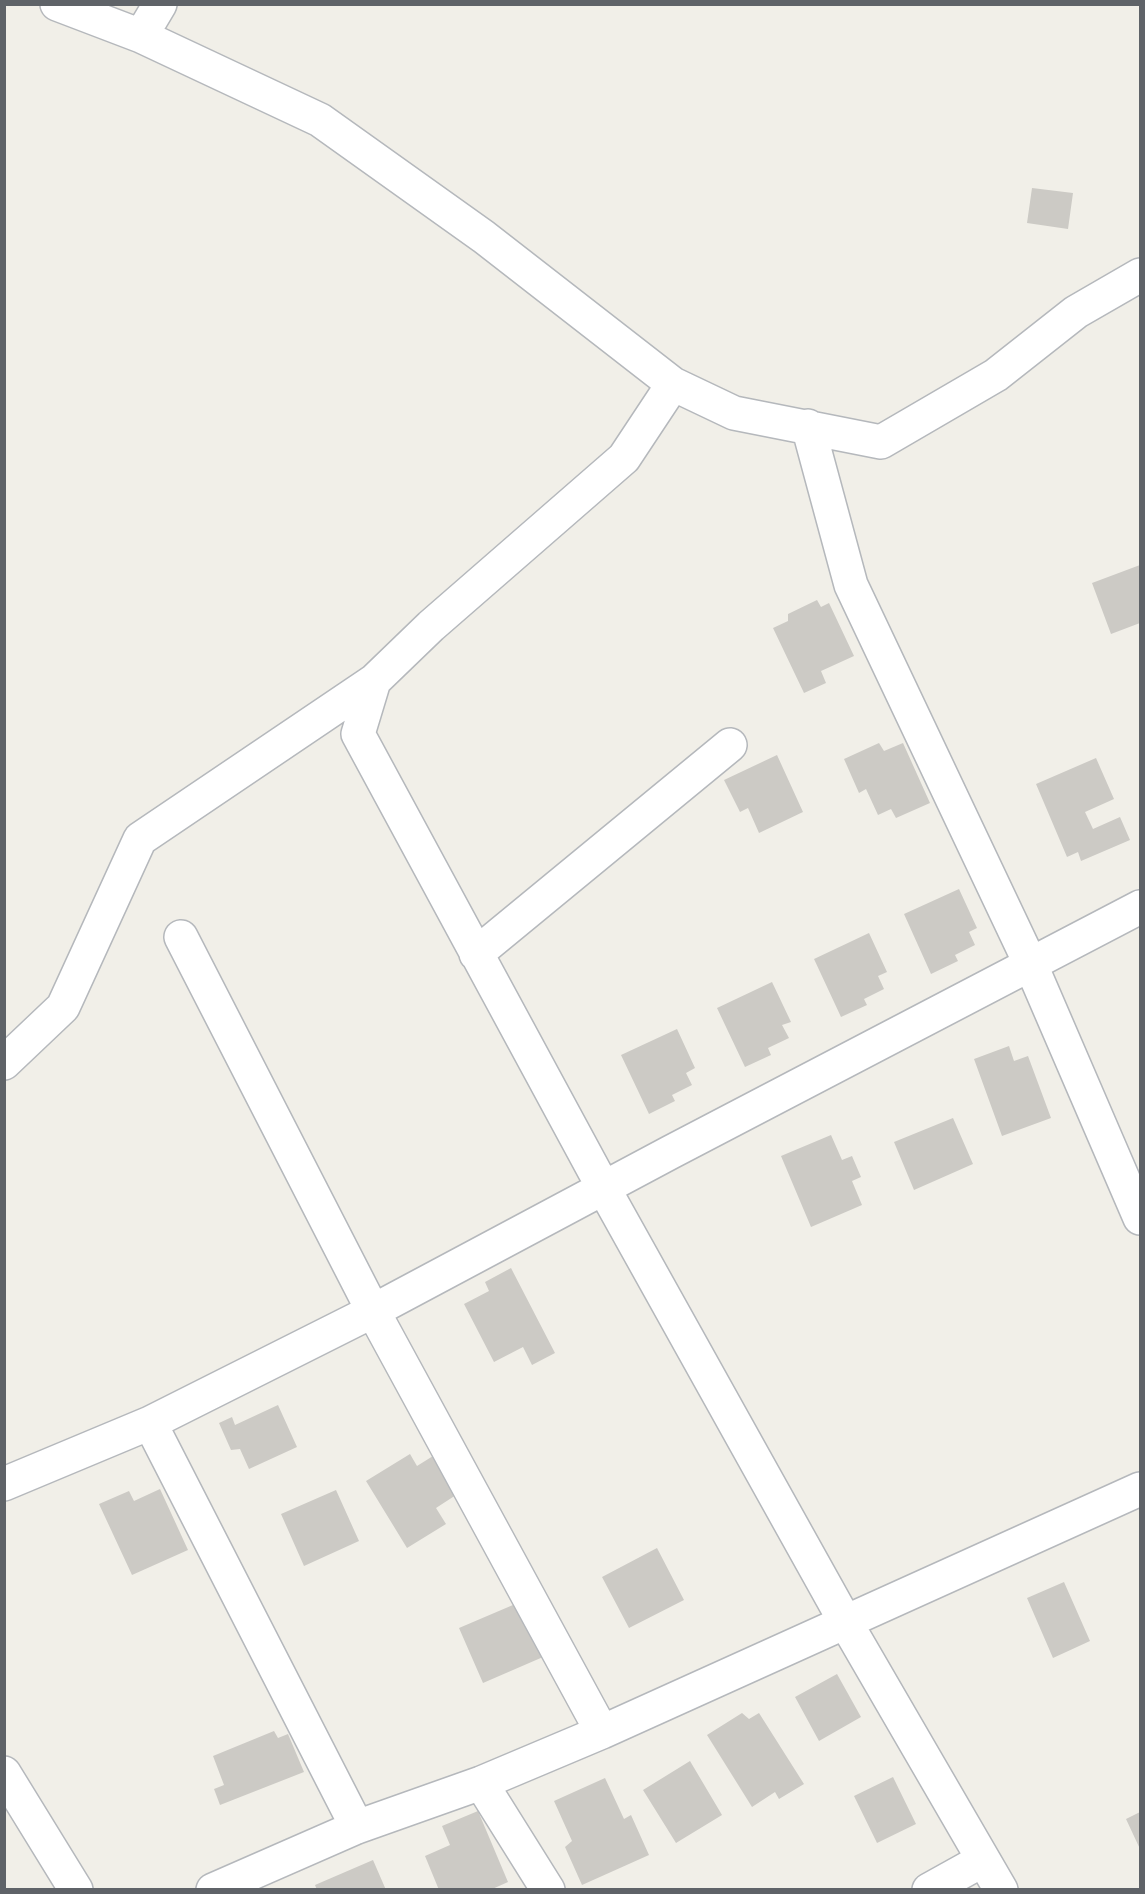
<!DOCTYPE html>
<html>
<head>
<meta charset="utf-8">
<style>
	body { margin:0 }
	#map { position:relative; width:1145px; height:1894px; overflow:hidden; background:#f1efe8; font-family:"Space Grotesk",sans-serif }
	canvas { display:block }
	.frame { position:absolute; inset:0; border:6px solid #5f6368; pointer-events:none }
</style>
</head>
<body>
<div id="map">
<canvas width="1145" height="1894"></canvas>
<div class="frame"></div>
</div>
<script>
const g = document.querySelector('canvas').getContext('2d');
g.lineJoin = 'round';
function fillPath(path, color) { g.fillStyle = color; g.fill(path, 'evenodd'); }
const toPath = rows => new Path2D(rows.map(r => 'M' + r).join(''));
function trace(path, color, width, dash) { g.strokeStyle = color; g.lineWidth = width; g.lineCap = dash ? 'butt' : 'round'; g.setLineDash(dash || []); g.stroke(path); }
fillPath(toPath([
	[1032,188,1073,193,1068,229,1027,223],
	[1140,565,1140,623,1111,634,1092,583],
	[817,600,821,607,829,603,854,656,821,671,826,683,804,693,773,628,788,621,788,614],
	[879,743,884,751,903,743,930,803,896,818,891,809,878,815,866,789,859,793,844,759],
	[777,755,803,812,759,833,748,808,740,812,724,780],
	[1096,758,1114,799,1085,812,1093,829,1120,817,1130,840,1081,861,1078,852,1067,857,1036,784],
	[959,889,977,928,969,932,975,945,955,955,958,961,931,974,904,914],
	[869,933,887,972,878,976,884,989,864,999,867,1005,841,1017,814,959],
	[772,982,791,1022,782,1025,789,1038,768,1048,771,1055,745,1067,717,1008],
	[677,1029,695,1068,686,1073,692,1085,672,1095,675,1101,649,1114,621,1055],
	[1009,1046,1014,1061,1028,1056,1051,1118,1002,1136,974,1059],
	[953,1118,973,1164,914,1190,894,1142],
	[831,1135,842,1160,852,1156,861,1177,852,1181,862,1205,811,1227,781,1156],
	[511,1268,555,1353,532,1365,523,1347,494,1362,464,1304,489,1291,485,1282],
	[278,1405,297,1447,249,1469,240,1449,231,1450,219,1423,232,1417,235,1425],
	[410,1454,417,1466,433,1456,456,1495,436,1508,446,1524,407,1548,366,1481],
	[160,1489,188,1550,132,1575,99,1504,129,1491,134,1501],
	[336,1490,359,1541,304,1566,281,1514],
	[657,1548,684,1600,629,1628,602,1577],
	[1064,1582,1090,1641,1053,1658,1027,1598],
	[520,1602,543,1657,483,1683,459,1628],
	[837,1674,861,1717,819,1741,795,1697],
	[742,1713,749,1719,759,1713,804,1784,779,1799,775,1792,752,1807,707,1735],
	[274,1731,278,1738,288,1734,304,1772,220,1805,214,1789,224,1785,213,1756],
	[690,1761,722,1815,676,1843,643,1790],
	[893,1777,916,1824,877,1843,854,1796],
	[605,1778,624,1819,631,1815,649,1855,582,1885,565,1847,572,1841,554,1801],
	[478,1811,508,1882,490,1890,439,1890,425,1856,450,1845,442,1826],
	[1140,1812,1140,1849,1126,1819],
	[373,1860,386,1890,317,1890,315,1885]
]), '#cccac5');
const minor = toPath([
	[57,4,141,36,320,120,484,237,673,384,734,413,881,442,996,375,1076,312,1140,275],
	[141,36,160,4],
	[673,384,624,458,431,626,374,681,358,734,603,1187,846,1623,1001,1890],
	[808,426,851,585,1030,963,1140,1218],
	[181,937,373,1311,602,1732],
	[476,954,730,745],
	[4,1063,63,1007,140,839,374,681],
	[150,1423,357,1827],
	[4,1484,150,1423,373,1311,671,1152,1140,907],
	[4,1773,76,1890],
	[481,1783,548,1890],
	[213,1890,357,1827,481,1783,602,1732,1140,1489],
	[929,1890,983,1860]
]);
trace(minor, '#b5b8bc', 36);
trace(minor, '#fff', 33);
</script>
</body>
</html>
